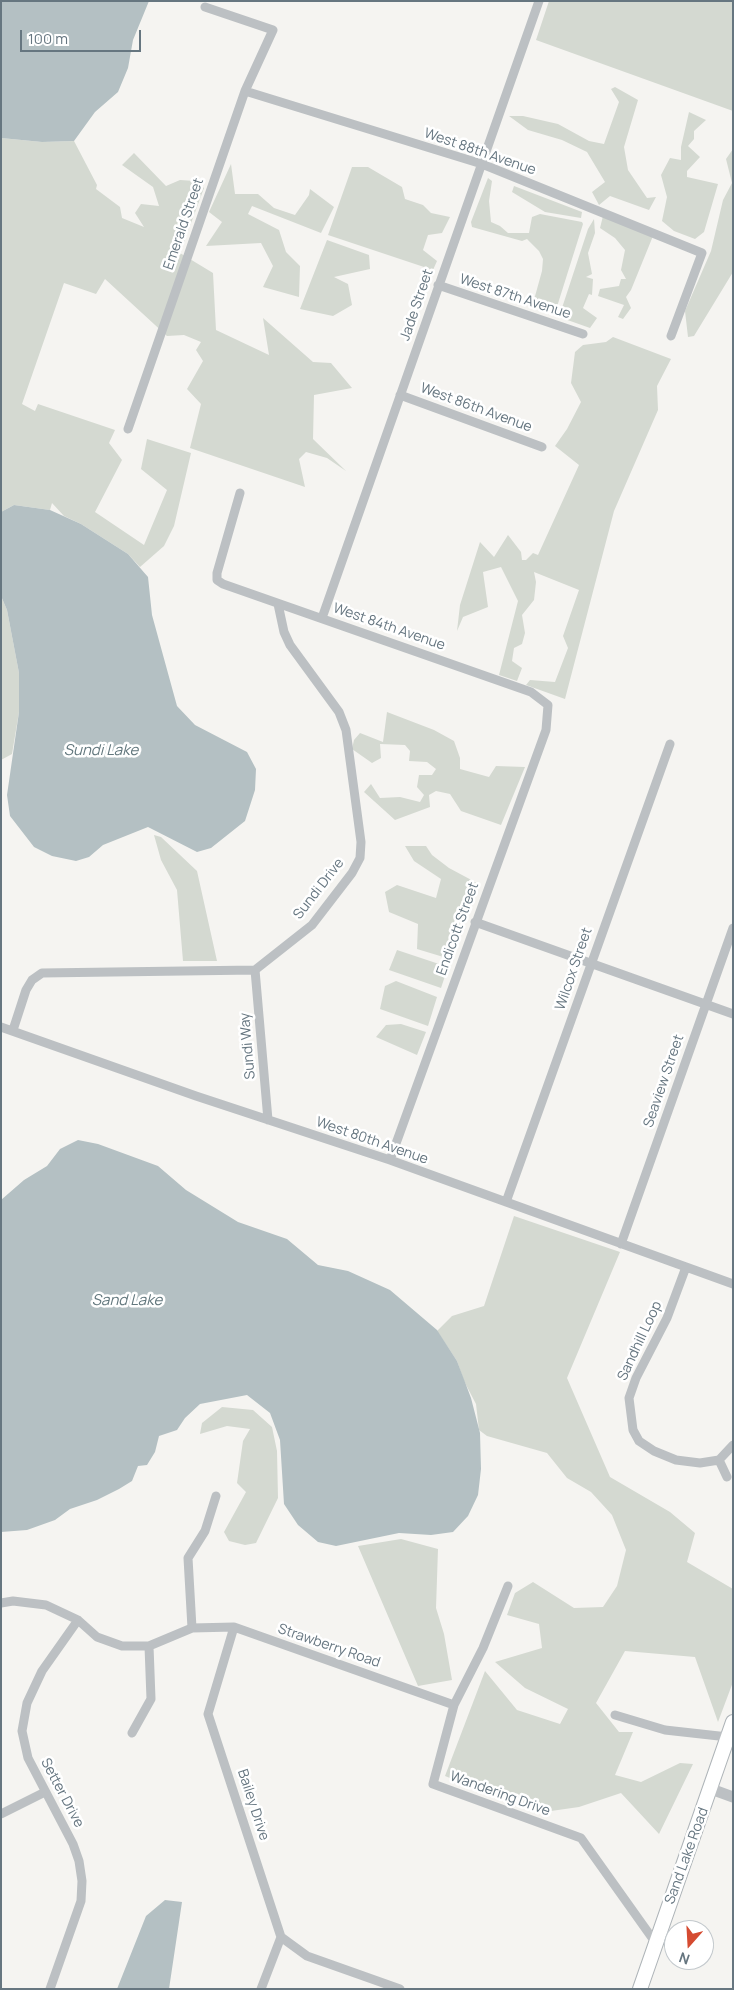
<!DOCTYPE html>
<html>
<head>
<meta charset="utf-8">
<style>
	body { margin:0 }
	#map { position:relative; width:734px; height:1990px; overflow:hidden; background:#f5f4f1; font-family:Manrope,sans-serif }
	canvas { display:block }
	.frame { position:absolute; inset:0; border:2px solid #667680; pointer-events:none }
	.north { position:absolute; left:664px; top:1920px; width:50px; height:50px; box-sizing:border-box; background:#fff; border:1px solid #c2c8cc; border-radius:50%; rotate:199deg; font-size:14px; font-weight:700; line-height:20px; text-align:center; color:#667680 }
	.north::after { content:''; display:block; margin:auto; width:18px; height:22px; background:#d54b31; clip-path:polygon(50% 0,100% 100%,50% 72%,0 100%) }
	.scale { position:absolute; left:20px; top:30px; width:121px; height:22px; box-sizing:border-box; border:2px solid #667680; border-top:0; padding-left:6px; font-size:15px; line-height:18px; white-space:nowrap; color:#667680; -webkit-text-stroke:4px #fff; paint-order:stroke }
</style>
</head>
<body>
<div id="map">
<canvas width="734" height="1990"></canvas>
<div class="frame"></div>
<div class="north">N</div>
<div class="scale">100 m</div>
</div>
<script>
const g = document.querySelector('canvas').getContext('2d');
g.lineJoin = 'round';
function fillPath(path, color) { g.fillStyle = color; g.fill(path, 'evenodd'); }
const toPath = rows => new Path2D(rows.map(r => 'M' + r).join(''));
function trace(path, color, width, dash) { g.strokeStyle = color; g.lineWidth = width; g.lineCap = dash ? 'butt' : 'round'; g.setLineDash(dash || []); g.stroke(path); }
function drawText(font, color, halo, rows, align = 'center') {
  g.font = font + ' Manrope,sans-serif'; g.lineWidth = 5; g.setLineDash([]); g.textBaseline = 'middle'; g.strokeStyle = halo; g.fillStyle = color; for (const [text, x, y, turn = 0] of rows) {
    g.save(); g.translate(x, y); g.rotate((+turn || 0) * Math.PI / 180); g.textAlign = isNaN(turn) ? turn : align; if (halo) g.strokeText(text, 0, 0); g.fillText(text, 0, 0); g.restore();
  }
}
fillPath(toPath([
	[549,1,733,1,733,111,536,40],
	[615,87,638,100,624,147,628,170,647,198,656,197,649,210,610,196,599,205,592,192,605,182,587,152,562,140,528,130,509,116,523,116,558,124,589,141,604,144,619,102,611,89],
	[689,112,706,120,694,131,694,139,688,146,700,157,687,171,687,177,718,184,704,232,695,239,674,231,662,221,667,197,661,175,670,158,681,160,681,147],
	[1,138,42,142,74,141,97,185,96,189,120,207,122,218,144,227,135,213,141,204,159,206,153,187,122,165,134,153,166,186,180,180,195,181,204,188,180,253,213,273,216,330,269,355,263,318,313,362,331,363,352,388,314,395,313,439,346,471,327,458,306,452,299,459,305,487,190,448,201,404,187,389,203,361,196,350,201,342,184,335,167,336,105,279,96,294,64,283,22,404,35,411,38,404,115,430,109,443,122,460,95,512,144,545,167,490,141,469,147,439,191,453,174,526,164,546,140,567,128,554,81,524,64,516,52,503,50,510,14,505,1,512],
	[733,149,733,272,694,336,688,337,685,311,711,251,723,200,732,183,726,159],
	[231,164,235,194,258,194,274,208,295,215,309,195,310,189,334,207,321,233,252,206,248,214,279,230,286,252,300,266,299,297,263,287,273,266,261,243,206,246,222,222,209,212],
	[352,167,368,167,402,187,405,199,423,205,431,213,450,217,442,233,428,235,423,250,437,261,433,270,328,235],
	[488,178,492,181,489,201,491,222,500,226,508,233,529,233,532,217,540,214,582,222,583,224,555,313,532,307,542,271,543,259,539,251,527,239,522,241,472,227,471,222],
	[514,186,582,212,581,218,545,212,512,192],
	[603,216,653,236,631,290,626,297,631,308,623,319,618,317,624,305,598,296,600,289,619,286,621,279,626,279,621,270,625,250,615,238,600,228],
	[594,219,595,233,588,253,592,274,586,277,593,279,592,295,589,294,583,308,597,318,590,328,559,317,588,229],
	[327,240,369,255,370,269,334,277,348,284,352,305,333,316,300,309],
	[613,337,671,359,657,386,658,410,614,511,565,699,526,685,530,680,555,682,568,648,563,636,579,590,534,572,536,582,534,600,522,615,525,633,522,644,514,648,512,661,522,668,517,681,499,675,518,601,501,567,483,572,488,607,463,617,457,631,460,605,480,542,494,557,508,535,521,552,522,560,526,560,533,553,538,555,579,465,555,446,567,429,581,402,571,383,575,352,583,345,606,342],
	[1,596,7,610,19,673,19,712,12,754,1,760],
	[387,712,434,730,454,741,460,758,460,769,489,777,496,766,525,767,501,825,461,811,450,794,436,791,429,795,430,807,395,820,364,792,371,784,380,798,400,797,420,802,424,795,417,787,419,775,432,775,436,769,427,762,409,761,410,751,405,745,380,744,381,758,372,763,352,749,354,740,360,733,383,742],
	[154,835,161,837,197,871,217,961,183,961,177,890,161,860],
	[405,846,426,846,432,855,449,868,477,883,450,959,417,949,418,924,389,912,385,892,397,885,436,898,441,879,414,861],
	[397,950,448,967,441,988,389,970],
	[396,981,437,997,428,1026,380,1009,385,986],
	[401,1024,426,1032,417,1055,376,1037,386,1025],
	[514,1216,620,1252,567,1378,610,1477,670,1512,695,1533,687,1562,733,1589,733,1682,718,1722,695,1657,625,1651,596,1703,619,1732,633,1732,615,1775,641,1782,680,1763,693,1764,659,1834,621,1793,579,1807,537,1813,445,1776,485,1671,517,1710,560,1724,568,1709,525,1688,495,1662,542,1648,539,1624,507,1615,515,1593,533,1582,574,1608,603,1607,617,1586,626,1550,612,1515,591,1492,567,1478,547,1453,487,1436,479,1430,476,1404,464,1381,457,1361,437,1331,452,1316,484,1306],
	[222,1407,253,1410,272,1427,277,1451,278,1498,256,1543,245,1545,229,1541,224,1532,246,1492,237,1483,243,1441,250,1429,227,1426,200,1434,202,1423],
	[401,1539,438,1549,436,1608,444,1634,452,1680,418,1686,358,1546]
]), '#d4d9d1');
fillPath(toPath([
	[1,1,149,1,133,40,128,68,118,92,95,112,74,141,42,142,1,138],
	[14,505,50,510,81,524,128,554,148,577,152,615,177,706,195,725,247,752,256,769,255,790,245,821,211,848,197,852,148,827,103,845,89,857,76,861,52,856,34,847,10,816,7,795,19,712,19,673,7,610,1,596,1,512],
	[78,1140,98,1144,158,1166,186,1190,238,1222,287,1239,318,1265,348,1271,390,1290,437,1330,457,1361,471,1398,480,1433,481,1469,478,1495,468,1516,453,1532,431,1535,399,1533,336,1546,318,1542,298,1525,284,1504,280,1440,270,1413,247,1395,200,1404,185,1418,177,1430,159,1436,155,1452,147,1465,138,1466,132,1481,119,1489,97,1500,70,1509,55,1520,27,1530,1,1532,1,1200,24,1180,47,1166,60,1149],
	[165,1900,182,1902,169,1989,117,1989,146,1916]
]), '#b4c0c3');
const secondary = toPath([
	[640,1989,733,1722]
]);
trace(secondary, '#aeb4b8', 16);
trace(toPath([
	[245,91,482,164,702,253,671,336],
	[438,285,583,334],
	[400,395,542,447],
	[128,429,245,91,273,30,205,7],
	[240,493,217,573,217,580,223,584,531,692,548,705,546,730,390,1160],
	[322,618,539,1],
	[475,922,733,1014],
	[255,970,268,1120],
	[1,1027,196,1096,390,1160,733,1284],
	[13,1030,26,990,32,980,42,973,255,970,312,925,352,873,360,858,361,842,346,730,339,712,290,645,284,632,278,604],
	[506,1202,670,744],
	[621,1244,733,928],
	[686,1267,667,1318,636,1378,629,1398,633,1430,639,1441,654,1451,676,1460,700,1463,719,1460,733,1445],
	[719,1460,727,1477],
	[508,1586,483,1648,454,1705,433,1784,581,1838,655,1942],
	[1,1603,13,1601,46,1605,78,1620,97,1637,122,1646,149,1646,192,1628,234,1627,454,1705],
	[234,1627,208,1714,281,1937,261,1989],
	[192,1628,188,1558,205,1531,216,1496],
	[615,1715,665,1730,728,1737],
	[132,1733,151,1699,149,1646],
	[1,1814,45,1792],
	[281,1937,307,1956,400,1989],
	[50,1989,81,1901,82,1881,79,1861,73,1844,28,1758,22,1731,27,1703,42,1671,78,1620]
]), '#bcc0c3', 9);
trace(toPath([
	[711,1789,733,1797]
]), '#bcc0c3', 11);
trace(secondary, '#fff', 14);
drawText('14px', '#667680', '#fff', [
	["West 88th Avenue",480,152,19],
	["Emerald Street",184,224,-71],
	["West 87th Avenue",515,297,18],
	["Jade Street",417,305,-71],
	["West 86th Avenue",476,408,20],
	["West 84th Avenue",389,627,19],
	["Sundi Drive",319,889,-52],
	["Endicott Street",458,929,-70],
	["Wilcox Street",574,969,-71],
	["Sundi Way",248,1046,-95],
	["Seaview Street",664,1081,-71],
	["West 80th Avenue",372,1141,19],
	["Sandhill Loop",640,1341,-65],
	["Strawberry Road",329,1646,19],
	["Setter Drive",62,1793,62],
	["Wandering Drive",500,1794,20],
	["Bailey Drive",253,1805,72],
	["Sand Lake Road",687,1856,-70]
]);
drawText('italic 15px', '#62777d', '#fff', [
	["Sundi Lake",101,751],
	["Sand Lake",127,1301]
]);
</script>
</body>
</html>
